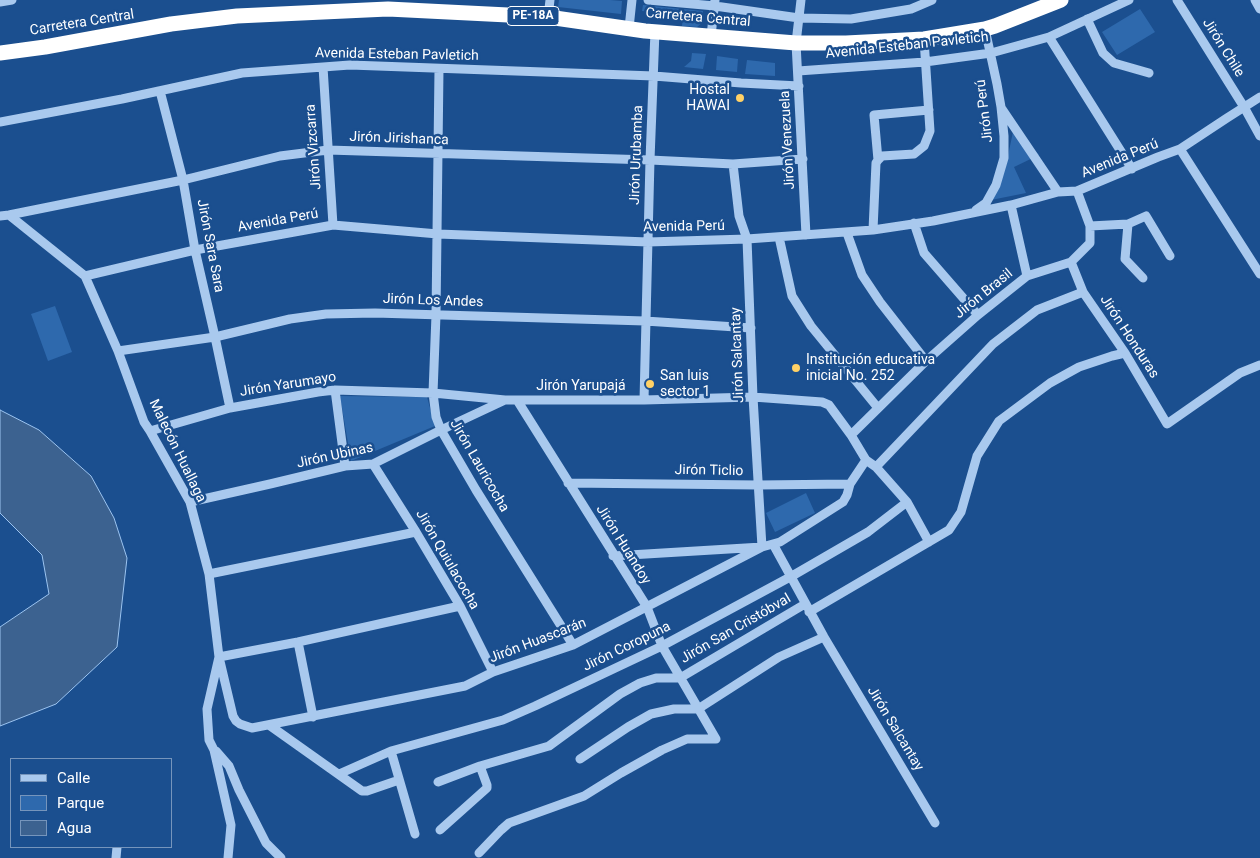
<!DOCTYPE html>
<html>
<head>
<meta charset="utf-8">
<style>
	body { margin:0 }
	#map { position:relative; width:1260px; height:858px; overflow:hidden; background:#1b4f8f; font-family:Roboto,sans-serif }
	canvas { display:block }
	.legend { position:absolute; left:10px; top:758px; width:162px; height:90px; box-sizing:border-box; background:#1b4f8f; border:1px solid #7695bc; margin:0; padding:6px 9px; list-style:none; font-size:15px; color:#fff }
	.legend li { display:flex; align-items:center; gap:10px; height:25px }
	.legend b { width:25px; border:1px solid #7695bc }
</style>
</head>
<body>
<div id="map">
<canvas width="1260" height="858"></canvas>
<ul class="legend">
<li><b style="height:6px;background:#a9c9ee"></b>Calle</li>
<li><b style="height:14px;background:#2e69ad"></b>Parque</li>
<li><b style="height:14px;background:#3c6290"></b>Agua</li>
</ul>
</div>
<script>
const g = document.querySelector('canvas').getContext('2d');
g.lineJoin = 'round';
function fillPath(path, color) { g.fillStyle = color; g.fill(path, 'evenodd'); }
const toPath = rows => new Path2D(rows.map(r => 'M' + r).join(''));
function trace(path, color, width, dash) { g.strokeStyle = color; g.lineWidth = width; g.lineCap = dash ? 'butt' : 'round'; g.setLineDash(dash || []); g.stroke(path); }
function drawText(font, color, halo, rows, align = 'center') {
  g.font = font + ' Roboto,sans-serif'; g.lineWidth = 5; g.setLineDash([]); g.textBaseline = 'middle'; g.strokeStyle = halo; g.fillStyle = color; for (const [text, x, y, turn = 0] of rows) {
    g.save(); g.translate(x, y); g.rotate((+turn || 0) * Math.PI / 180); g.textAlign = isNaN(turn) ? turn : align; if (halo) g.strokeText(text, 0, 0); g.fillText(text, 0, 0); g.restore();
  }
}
fillPath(toPath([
	[559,0,610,0,622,1,621,14,558,7],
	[643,5,703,11,702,23,697,27,682,26,683,15,642,11],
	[1140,9,1155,32,1117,55,1102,32],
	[692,53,706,54,703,69,684,67,691,61],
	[717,56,738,59,737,72,716,70],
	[747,60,775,63,775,76,745,74],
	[1014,127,1039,155,1014,167,1026,193,991,200,1006,165],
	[55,306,72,352,48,361,31,314],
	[340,396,427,397,435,426,351,461],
	[806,493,815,513,775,532,766,513]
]), '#2e69ad');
const water = toPath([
	[0,410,39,430,91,476,114,518,127,558,117,647,56,704,0,726,0,627,49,594,42,555,0,513,0,410]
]);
fillPath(water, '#3c6290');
trace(water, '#9cc4f0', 1);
trace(toPath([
	[648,0,715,6,799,18,851,19,911,9,932,0],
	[801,0,796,43,806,235],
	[1177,0,1244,107,1260,136],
	[1255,0,1260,9],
	[0,2,12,0],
	[548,17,550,0],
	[1087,19,1103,53,1114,63,1149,73],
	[629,28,632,0],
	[711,36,715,0],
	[1049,37,1132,169],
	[323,67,333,225],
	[439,69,436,315,433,393,436,417,441,430,476,490,573,645],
	[798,71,925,62,991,53,1049,37,1129,0],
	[160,91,183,180,195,250,215,337,230,408],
	[1002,109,1058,192],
	[0,122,122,99,242,73,350,65,654,76,741,83,799,86],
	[1180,149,1260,274],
	[878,160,874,115,929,110],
	[1011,205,1027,276],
	[976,210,986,203,996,185,1004,158,1004,136,1001,107,997,84,985,29],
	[9,215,85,276,118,351,144,422,150,431,190,502,209,574,219,657,207,709,209,740,214,750,231,825,228,858],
	[0,216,9,215,183,180,280,156,328,150,650,160,733,164,803,159],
	[914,223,924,253,978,315],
	[1128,224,1125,259,1143,278],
	[1090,226,1128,224,1146,216,1170,256],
	[873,230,876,163,878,160,882,156,914,154,924,146,930,131,924,39],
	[847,233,862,275,880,302,926,361],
	[779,237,792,296,811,326,878,408],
	[1071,262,1083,292,1125,353,1167,424,1240,373,1260,365],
	[85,276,195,250,333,225,438,234,648,242,747,239,873,230,933,221,1011,205,1058,192,1077,191,1158,157,1180,149,1227,118,1260,97],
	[118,351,215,337,290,319,326,314,375,313,645,321,751,328],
	[335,390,345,466],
	[517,400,647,607,662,646,716,739],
	[644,400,650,160,655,31],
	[150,431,230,408,318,392,335,390,433,393,505,400,644,400,753,397,822,402,829,405,851,435,866,460,876,467,907,502,929,542],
	[851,435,926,361,978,315,1027,276,1071,262,1090,243,1090,226,1077,191],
	[373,464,416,532,460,606,493,672],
	[876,467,993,344,1037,310,1083,292],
	[568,483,758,485,850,484],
	[190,502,270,484,345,466,373,464,441,430,505,400],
	[773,544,824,637,935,823],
	[613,556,762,547,753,397,747,239,739,216,733,164],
	[209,574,416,532],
	[809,612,949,530,961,512,977,456,999,421,1050,383,1079,367,1112,356,1125,353],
	[298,642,313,717],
	[219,657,233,716,236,721,240,724,252,728,465,686,493,672,573,645,762,547,780,542,843,502,847,495,850,484,866,460],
	[219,657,298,642,460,606],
	[269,725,362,791,367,791,399,780],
	[216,751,229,766,239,790,266,843,281,858],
	[391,751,415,834],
	[580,759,628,727,651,714,674,709,698,709,779,657,824,637],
	[339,774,391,751,503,720,535,706,662,646,792,576,868,532,907,502],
	[438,782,480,766,549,746,620,694,640,683,656,678,680,678,805,604],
	[440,830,487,788,487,785,480,766],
	[479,853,501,830,509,823,584,796,621,773,662,750,687,739,716,739],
	[116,858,117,847]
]), '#a9c9ee', 9);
trace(toPath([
	[0,53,45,47,171,24,237,16,388,9,548,17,645,31,796,43,846,43,924,39,985,29,995,26,1061,0]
]), '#fff', 15);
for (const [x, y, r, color] of [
	[740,98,5,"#ffd166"],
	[796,368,5,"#ffd166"],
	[650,384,5,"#ffd166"]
]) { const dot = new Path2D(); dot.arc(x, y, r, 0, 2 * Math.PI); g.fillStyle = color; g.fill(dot); trace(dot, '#1b4f8f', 2); }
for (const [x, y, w] of [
	[533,16,52]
]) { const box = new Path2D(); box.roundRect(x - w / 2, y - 9.5, w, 19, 4); g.fillStyle = '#1b4f8f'; g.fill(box); trace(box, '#fff', 1); }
drawText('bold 12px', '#fff', null, [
	["PE-18A",533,16]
]);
drawText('14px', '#fff', '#1b4f8f', [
	["Carretera Central",698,18,5],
	["Carretera Central",82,23,-9],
	["Avenida Esteban Pavletich",907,46,-6],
	["Jirón Chile",1223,48,58],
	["Avenida Esteban Pavletich",397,55,1],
	["Jirón Perú",985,111,-97],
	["Jirón Jirishanca",399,139,2],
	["Jirón Venezuela",788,140,-93],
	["Jirón Vizcarra",314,147,-94],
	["Jirón Urubamba",637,155,-88],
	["Avenida Perú",1120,159,-22],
	["Avenida Perú",278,221,-10],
	["Avenida Perú",684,227,-1],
	["Jirón Sara Sara",210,246,79],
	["Jirón Brasil",984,294,-39],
	["Jirón Los Andes",433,301,2],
	["Jirón Honduras",1129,337,57],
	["Jirón Salcantay",738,355,-92],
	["Jirón Yarumayo",288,385,-9],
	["Jirón Yarupajá",581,386],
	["Malecón Huallaga",177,451,64],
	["Jirón Ubinas",335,456,-12],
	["Jirón Lauricocha",479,466,60],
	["Jirón Ticlio",709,471,1],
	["Jirón Huandoy",623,545,58],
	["Jirón Quiulacocha",447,560,60],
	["Jirón San Cristóbval",736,629,-30],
	["Jirón Huascarán",538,641,-21],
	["Jirón Coropuna",627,647,-26],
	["Jirón Salcantay",895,729,59]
]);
drawText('14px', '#fff', '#1b4f8f', [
	["Hostal",730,90,"right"],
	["HAWAI",730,106,"right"],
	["Institución educativa",806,360],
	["inicial No. 252",806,376],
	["San luis",660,376],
	["sector 1",660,392]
], 'left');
</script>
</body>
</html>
